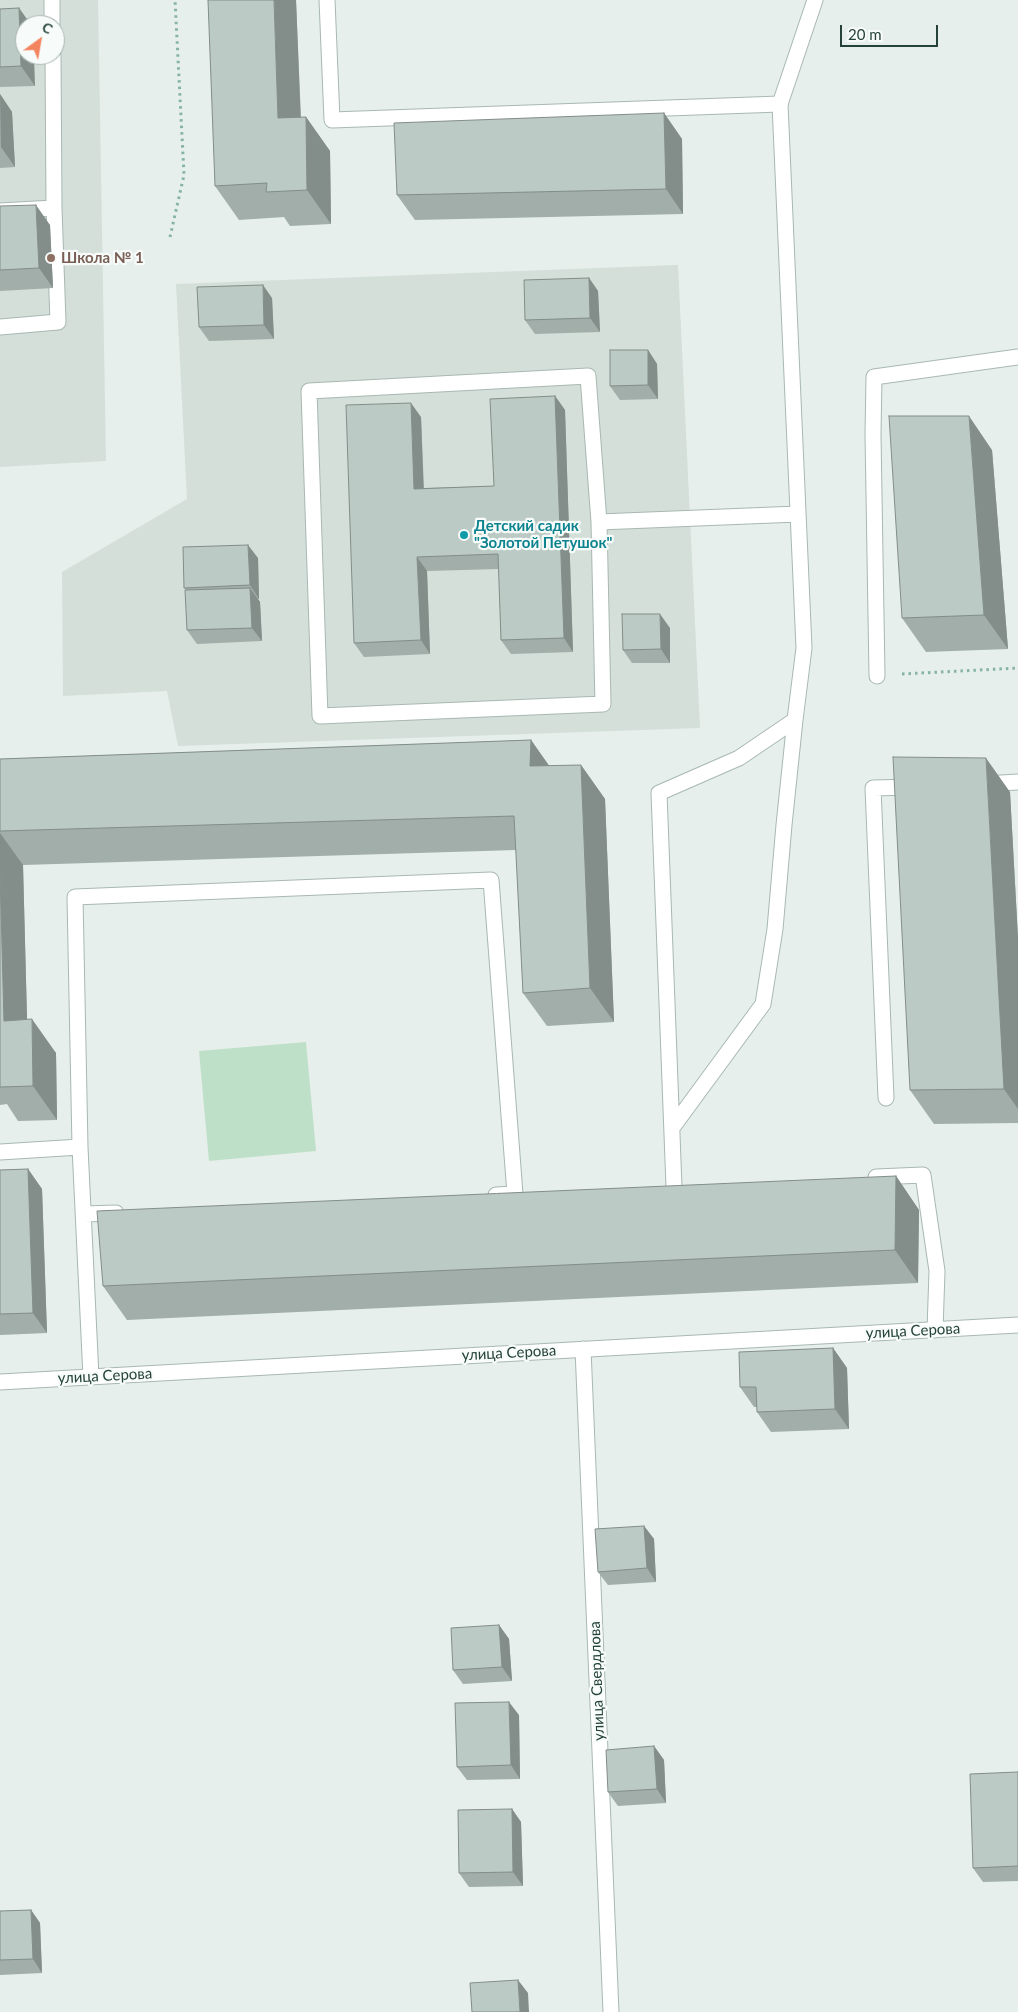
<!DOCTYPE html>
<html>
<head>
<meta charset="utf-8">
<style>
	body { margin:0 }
	#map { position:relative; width:1018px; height:2012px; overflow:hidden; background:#e6efeb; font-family:Lato,sans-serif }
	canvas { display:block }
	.north { position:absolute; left:15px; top:15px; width:50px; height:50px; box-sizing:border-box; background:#f7fbf9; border:1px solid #a3b1ad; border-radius:50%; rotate:32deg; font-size:14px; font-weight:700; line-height:20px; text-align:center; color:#24423a }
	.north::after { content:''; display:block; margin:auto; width:18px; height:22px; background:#f4845f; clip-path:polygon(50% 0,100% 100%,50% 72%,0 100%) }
	.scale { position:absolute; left:840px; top:25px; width:98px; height:22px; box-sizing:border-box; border:2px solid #24423a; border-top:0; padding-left:6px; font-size:15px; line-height:18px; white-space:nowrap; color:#24423a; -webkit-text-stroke:4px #f7fbf9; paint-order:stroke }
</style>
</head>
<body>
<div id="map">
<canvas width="1018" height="2012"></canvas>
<div class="north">С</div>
<div class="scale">20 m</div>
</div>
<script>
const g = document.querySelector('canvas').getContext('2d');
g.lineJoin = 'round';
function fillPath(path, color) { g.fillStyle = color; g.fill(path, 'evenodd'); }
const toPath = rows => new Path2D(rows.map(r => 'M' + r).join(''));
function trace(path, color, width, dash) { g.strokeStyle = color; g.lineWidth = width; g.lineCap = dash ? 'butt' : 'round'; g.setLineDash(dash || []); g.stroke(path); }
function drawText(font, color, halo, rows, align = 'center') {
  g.font = font + ' Lato,sans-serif'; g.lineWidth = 4.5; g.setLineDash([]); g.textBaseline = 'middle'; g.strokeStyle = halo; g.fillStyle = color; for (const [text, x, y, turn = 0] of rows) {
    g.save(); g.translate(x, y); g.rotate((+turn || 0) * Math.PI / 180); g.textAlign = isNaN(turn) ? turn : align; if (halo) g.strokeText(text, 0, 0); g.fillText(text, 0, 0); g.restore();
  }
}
fillPath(toPath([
	[0,0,98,0,106,461,0,467],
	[25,25,55,25,55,55,25,55],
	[678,265,700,728,178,746,167,691,63,696,62,572,187,499,176,284]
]), '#d4dfda');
fillPath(toPath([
	[306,1042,316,1151,209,1161,199,1051]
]), '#bfe0c8');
const service = toPath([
	[52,0,52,25],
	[0,211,54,208,53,55],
	[0,327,58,322,54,208],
	[599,522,603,704,320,716,309,391,588,376,599,522,798,514],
	[877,676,873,434,874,377,1018,357],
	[985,784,1018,782],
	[886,1098,873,788,914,787],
	[672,1128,763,1004,775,929,784,825,795,720],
	[80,1147,75,897,491,880,515,1194,496,1195],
	[0,1152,80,1147,91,1377],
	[876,1177,923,1175,937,1271,935,1330],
	[674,1187,659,793,739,758,795,720,804,648,780,104],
	[84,1214,116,1213]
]);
const minor = toPath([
	[327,0,332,120,780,104,815,0],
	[583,1349,611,2012]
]);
const tertiary = toPath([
	[0,1382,1018,1325]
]);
trace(service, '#a8b8b2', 17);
trace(minor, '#a8b8b2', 17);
trace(tertiary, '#a8b8b2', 17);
trace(toPath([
	[170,237,184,175,175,0],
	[902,674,1018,668]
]), '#86b3a5', 3, [2.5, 4]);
trace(service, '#fff', 15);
trace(minor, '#fff', 15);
trace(tertiary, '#fff', 15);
fillPath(toPath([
	[296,0,301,118,306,117,330,151,331,224,290,226,284,217,239,220,215,186],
	[19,8,31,25,25,25,35,86,0,87,0,9],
	[0,94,12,112,15,167,0,168],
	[664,113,682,139,683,214,415,220,397,195],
	[0,206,50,225,53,288,0,291],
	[589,278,598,291,600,332,535,334,525,320],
	[272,298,274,339,209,341,199,327],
	[648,350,657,364,658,399,620,400,610,386],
	[555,396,565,410,573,652,511,654,501,640,499,569,427,571,430,654,364,657,354,643,421,417,424,488,494,486],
	[992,450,1008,649,926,652,902,618],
	[258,558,259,599,258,599,260,602,262,641,197,644,187,630,186,590,184,588],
	[670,628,670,663,632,663,623,650],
	[531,740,549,766,581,765,605,799,614,1022,547,1026,523,993,516,850,23,865,27,1020,56,1053,57,1120,18,1121,7,1104,0,1105,0,759],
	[1010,792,1018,938,1018,1123,934,1124,910,1090],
	[28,1169,42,1189,47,1333,0,1335,0,1170],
	[896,1176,919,1210,918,1283,127,1320,103,1286],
	[833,1348,847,1368,849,1429,771,1432,757,1412,757,1407,754,1407,740,1387],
	[644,1526,654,1539,656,1582,608,1585,598,1572],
	[499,1625,509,1639,512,1681,463,1684,453,1670],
	[519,1715,520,1779,467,1780,457,1767],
	[654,1746,664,1760,666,1803,618,1806,608,1792],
	[1018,1772,1018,1881,983,1882,973,1868],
	[512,1809,521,1822,523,1886,469,1887,459,1873],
	[31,1910,40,1923,42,1973,0,1975,0,1911]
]), '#a1aea9');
fillPath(toPath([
	[274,0,296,0,302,152,278,118],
	[19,8,31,25,25,25,25,55,34,55,35,86,21,66],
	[0,94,12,112,15,167,1,147],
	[664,113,682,139,683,214,666,189],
	[306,117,330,151,331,224,307,190],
	[36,205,50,225,53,288,39,268],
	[589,278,598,291,600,332,590,318],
	[263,285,272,298,274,339,264,325],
	[648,350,657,364,658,399,648,385],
	[555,396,565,410,573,652,564,638],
	[411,403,421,417,424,502,414,489],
	[969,416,992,450,1008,649,984,615],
	[248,545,258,558,259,599,250,585],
	[417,557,427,571,430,654,421,640],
	[250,588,260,602,262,641,252,628],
	[660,614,670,628,670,663,661,649],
	[531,740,555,774,530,766],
	[986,758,1010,792,1018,938,1018,1109,1004,1089],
	[581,765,605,799,614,1022,590,988],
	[0,833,23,865,28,1055,4,1021,0,871],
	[32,1019,56,1053,57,1120,33,1086],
	[28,1169,42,1189,47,1333,33,1313],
	[896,1176,919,1210,918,1283,895,1250],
	[833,1348,847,1368,849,1429,835,1409],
	[644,1526,654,1539,656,1582,647,1568],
	[499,1625,509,1639,512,1681,502,1667],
	[509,1702,519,1715,520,1779,511,1765],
	[654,1746,664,1760,666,1803,657,1789],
	[512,1809,521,1822,523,1886,513,1872],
	[31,1910,40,1923,42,1973,33,1959],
	[518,1980,528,1993,529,2012,520,2012]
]), '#838d89');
const building = toPath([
	[208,0,274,0,278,118,306,117,307,190,266,192,267,183,215,186,208,0],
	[19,8,21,66,0,67,0,9,19,8],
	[664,113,666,189,397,195,394,123,664,113],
	[36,205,39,268,0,270,0,206,36,205],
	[589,278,590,318,525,320,524,280,589,278],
	[263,285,264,325,199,327,197,287,263,285],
	[610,350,648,350,648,385,610,386,610,350],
	[555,396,564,638,501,640,498,554,417,557,421,640,354,643,346,405,411,403,414,489,494,486,490,399,555,396],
	[889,416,969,416,984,615,902,618,889,416],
	[248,545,250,585,184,588,183,547,248,545],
	[250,588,252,628,187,630,185,590,250,588],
	[622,614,660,614,661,649,623,650,622,614],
	[531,740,530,766,581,765,590,988,523,993,514,816,0,831,0,759,531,740],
	[893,757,986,758,1004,1089,910,1090,893,757],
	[0,871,4,1021,32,1019,33,1086,0,1087,0,871],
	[28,1169,33,1313,0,1314,0,1170,28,1169],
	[896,1176,895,1250,103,1286,97,1211,896,1176],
	[833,1348,835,1409,757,1412,756,1387,740,1387,739,1352,833,1348],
	[644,1526,647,1568,598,1572,595,1529,644,1526],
	[499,1625,502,1667,453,1670,451,1628,499,1625],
	[509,1702,511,1765,457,1767,455,1703,509,1702],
	[654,1746,657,1789,608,1792,606,1750,654,1746],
	[1018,1772,1018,1866,973,1868,970,1774,1018,1772],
	[512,1809,513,1872,459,1873,458,1810,512,1809],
	[31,1910,33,1959,0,1960,0,1911,31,1910],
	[518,1980,520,2012,472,2012,470,1983,518,1980]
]);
fillPath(building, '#bbcac4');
trace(building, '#838d89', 1);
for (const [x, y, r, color] of [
	[51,258,5,"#8d6e63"],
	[464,535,5,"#0f9aa8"]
]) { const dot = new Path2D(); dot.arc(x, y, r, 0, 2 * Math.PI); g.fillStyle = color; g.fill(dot); trace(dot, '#f7fbf9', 2); }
drawText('bold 15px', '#785e54', '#f7fbf9', [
	["Школа № 1",61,258]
], 'left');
drawText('bold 15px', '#0d838f', '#f7fbf9', [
	["Детский садик",474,526],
	["\"Золотой Петушок\"",474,543]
], 'left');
drawText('15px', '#24423a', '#f7fbf9', [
	["улица Серова",913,1331,-3],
	["улица Серова",509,1353,-3],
	["улица Серова",105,1376,-3],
	["улица Свердлова",597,1681,-92]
]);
</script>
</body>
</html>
